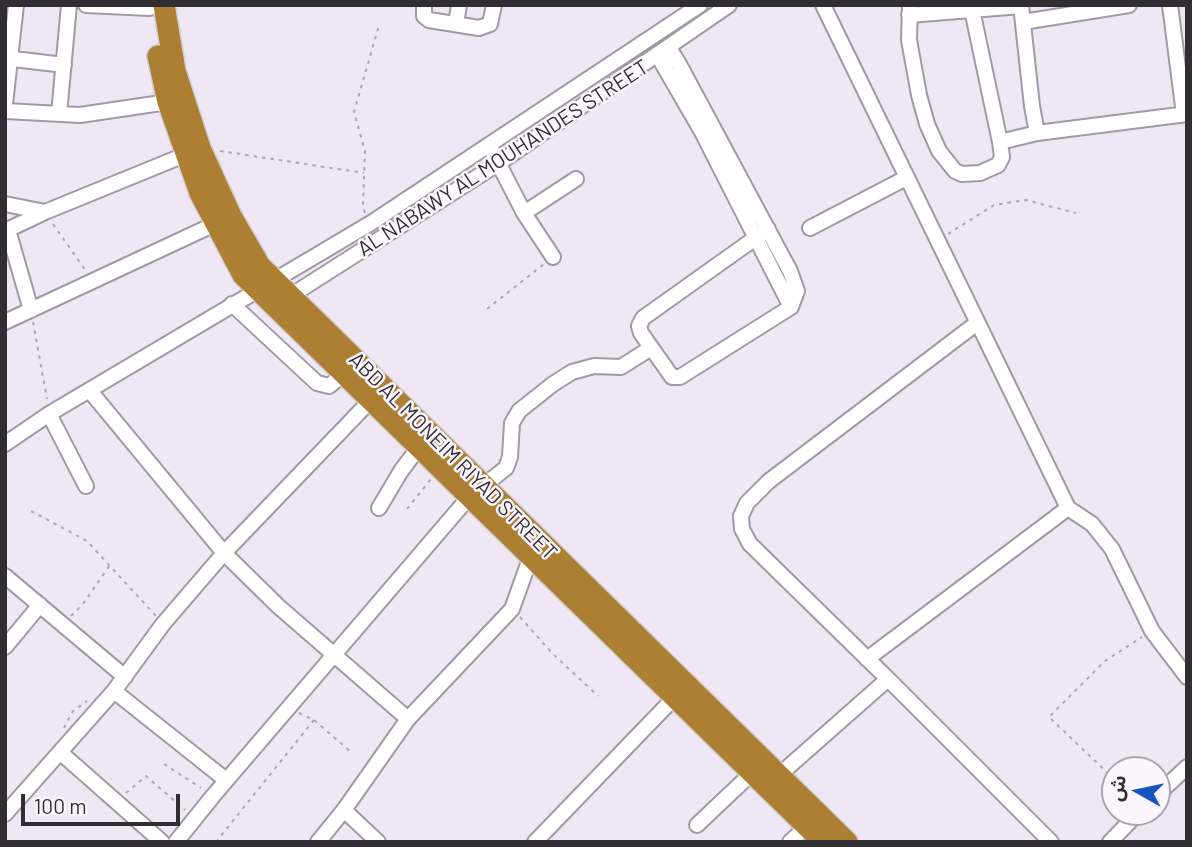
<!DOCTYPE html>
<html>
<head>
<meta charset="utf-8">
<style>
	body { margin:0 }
	#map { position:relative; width:1192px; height:847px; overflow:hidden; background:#f0e7f4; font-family:Barlow,"Noto Sans Arabic",sans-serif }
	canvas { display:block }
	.frame { position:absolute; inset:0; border:7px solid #312e33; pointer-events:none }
	.north { position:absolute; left:1101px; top:756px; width:70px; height:70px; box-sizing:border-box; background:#fbf6fe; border:2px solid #aaa6ad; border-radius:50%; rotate:279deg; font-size:19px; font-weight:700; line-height:28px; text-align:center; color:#312e33 }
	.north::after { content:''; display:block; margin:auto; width:24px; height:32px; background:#1655c0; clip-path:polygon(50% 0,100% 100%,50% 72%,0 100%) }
	.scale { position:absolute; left:21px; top:794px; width:159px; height:32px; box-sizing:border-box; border:4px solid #312e33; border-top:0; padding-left:9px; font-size:21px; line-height:24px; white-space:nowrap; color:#312e33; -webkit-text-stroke:5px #fbf6fe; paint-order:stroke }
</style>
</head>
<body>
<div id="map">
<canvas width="1192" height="847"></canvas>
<div class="frame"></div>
<div class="north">ش</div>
<div class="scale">100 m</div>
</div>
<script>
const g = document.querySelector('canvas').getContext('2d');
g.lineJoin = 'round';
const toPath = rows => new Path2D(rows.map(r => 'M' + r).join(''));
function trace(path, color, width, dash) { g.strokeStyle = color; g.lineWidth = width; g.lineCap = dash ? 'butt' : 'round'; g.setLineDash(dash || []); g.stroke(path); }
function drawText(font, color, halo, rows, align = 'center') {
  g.font = font + ' Barlow,sans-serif'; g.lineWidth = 5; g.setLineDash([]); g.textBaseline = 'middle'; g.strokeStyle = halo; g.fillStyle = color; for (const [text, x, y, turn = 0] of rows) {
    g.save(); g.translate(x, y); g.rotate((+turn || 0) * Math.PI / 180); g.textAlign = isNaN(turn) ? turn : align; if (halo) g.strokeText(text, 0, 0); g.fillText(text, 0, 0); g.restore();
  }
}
const minor = toPath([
	[86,5,150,8],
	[424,5,424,16,429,20,479,28,490,24,494,5],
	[823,5,1068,508,1092,524,1112,549,1152,631,1187,677],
	[910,5,909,40,919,95,927,124,939,151,955,171,962,174,980,173,998,165,1002,157,1000,142,1037,133,1187,114],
	[971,5,1000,142],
	[1021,5,1032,106,1037,133],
	[1170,5,1184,114],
	[909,15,1021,6],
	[1023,22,1129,5],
	[456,24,459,5],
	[669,48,679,64,790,271,797,291,791,307,680,377,672,377,641,333,639,326,643,318,768,229],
	[658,56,702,132,791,307],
	[5,58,64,65],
	[5,104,16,5],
	[5,111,80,115,168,102],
	[59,114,69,5],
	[489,145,524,213,553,257],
	[5,204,45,212],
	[524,213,576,179],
	[810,228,906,178],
	[8,230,31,310],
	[5,231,45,212,187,154],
	[284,300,499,163,729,5],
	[232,304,317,383,329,386,344,374],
	[5,322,215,224],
	[90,391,224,553,278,606,408,719],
	[49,414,86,486],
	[5,444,49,414,371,223,700,5],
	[379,508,401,471,419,447],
	[5,576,125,677],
	[5,647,40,605],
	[867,659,1068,508],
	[888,679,750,544,742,529,741,516,747,503,769,481,977,323],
	[114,691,226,780],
	[61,753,162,842],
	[778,776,888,679,1051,842],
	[1157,795,1187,767],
	[344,810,378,842],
	[5,814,114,691,163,624,224,553,371,400],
	[697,825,752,773],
	[176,842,213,796,470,496,506,468,510,457,512,423,519,411,553,384,572,372,594,366,621,367,651,348],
	[318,842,344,810,408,719,512,609,531,556],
	[535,842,675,697],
	[790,842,807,826],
	[1110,842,1139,812]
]);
const highway = toPath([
	[164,5,175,71,200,148,231,216,260,266,847,842],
	[158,56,168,102,200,193,243,275,823,842]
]);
trace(minor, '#a299a6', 18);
trace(highway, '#cecdce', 24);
trace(toPath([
	[220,151,364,173],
	[365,213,363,206,365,151,354,112,379,25],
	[53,224,86,271],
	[948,234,994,205,1026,200,1076,213],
	[487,309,544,264],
	[33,322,47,399],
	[407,509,431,479],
	[31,511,87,541,156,616],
	[71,616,83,604,110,565],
	[520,617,552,653,598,696],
	[299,713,314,720,351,752],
	[64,728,73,711,87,701],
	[164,764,201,788],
	[1115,780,1049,717,1105,661,1142,637],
	[126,793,146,776,185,810],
	[216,842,314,720]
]), '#aea7b1', 2, [3.5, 5]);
trace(minor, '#fff', 14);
trace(highway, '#ad7f33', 21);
drawText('21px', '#312e33', '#fbf6fe', [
	["AL NABAWY AL MOUHANDES STREET",503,158,-33],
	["ABD AL MONEIM RIYAD STREET",453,456,45]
]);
</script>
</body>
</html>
